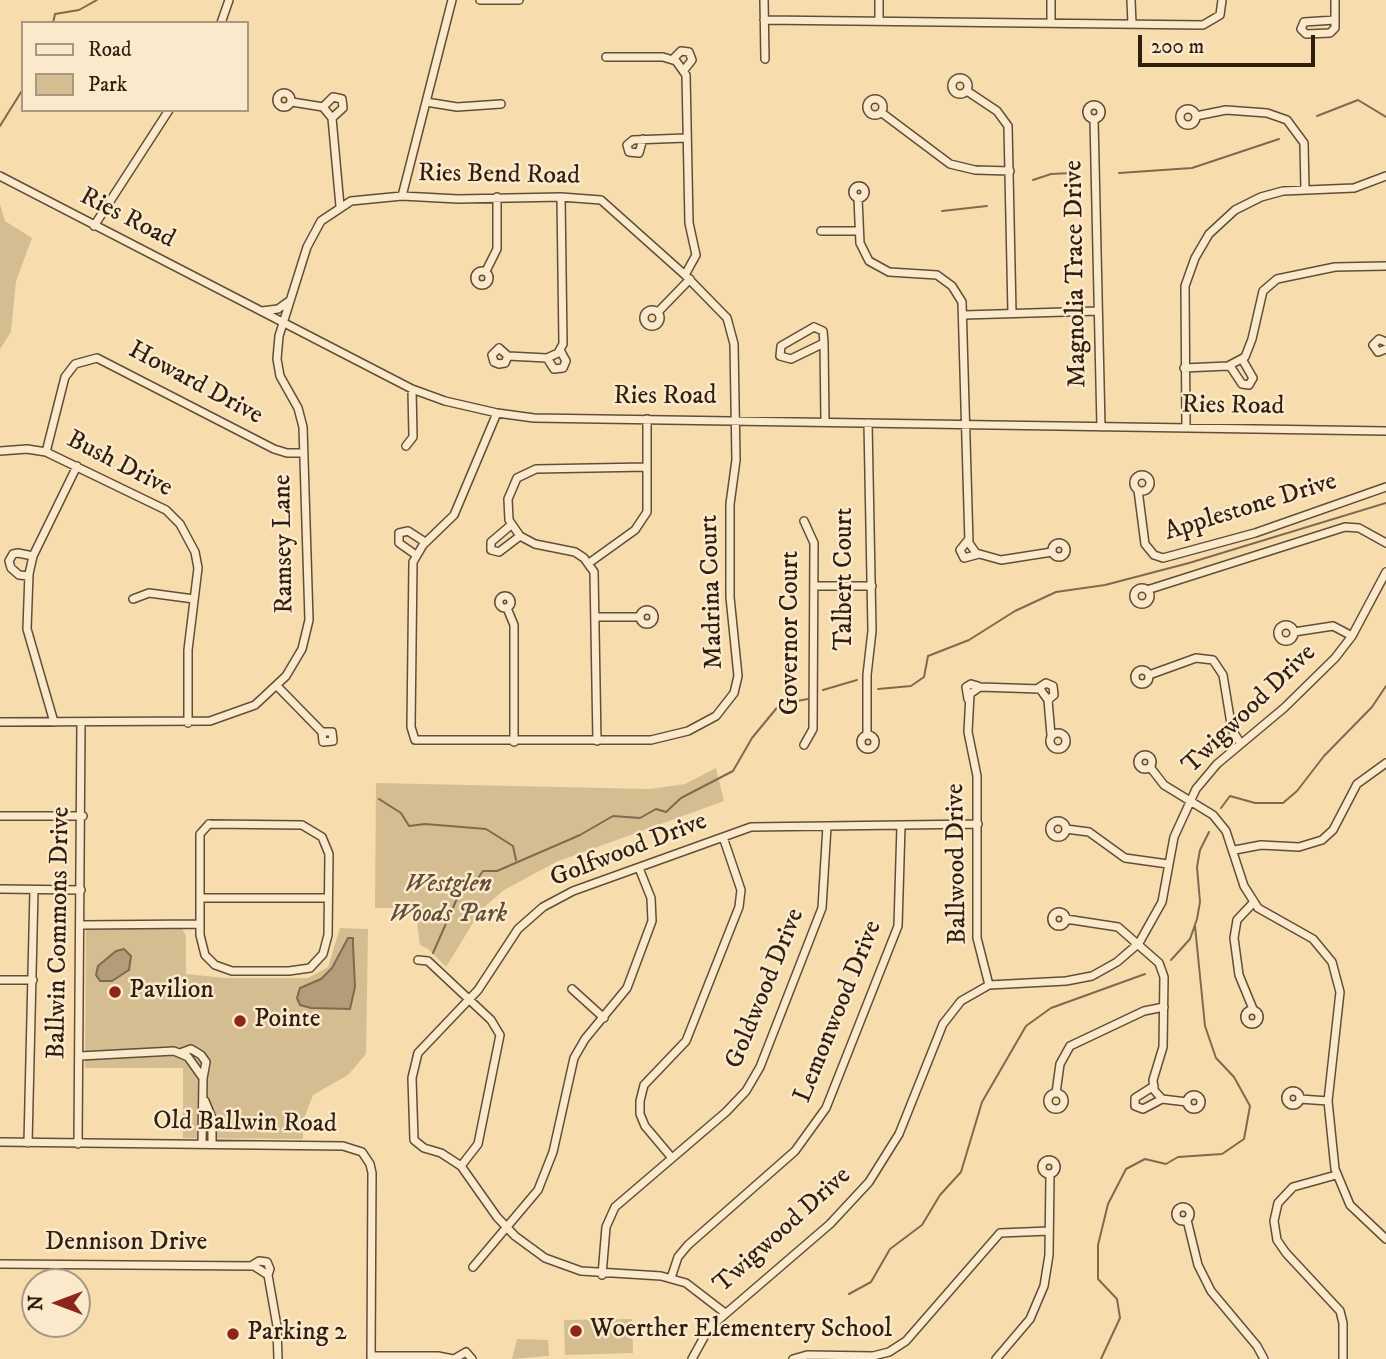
<!DOCTYPE html>
<html>
<head>
<meta charset="utf-8">
<style>
	body { margin:0 }
	#map { position:relative; width:1386px; height:1359px; overflow:hidden; background:#f7ddad; font-family:"IM FELL DW Pica",serif }
	canvas { display:block }
	.legend { position:absolute; left:21px; top:21px; width:228px; height:91px; box-sizing:border-box; background:#fae9ca; border:2px solid #a99880; margin:0; padding:9px 12px; list-style:none; font-size:21px; color:#301e11 }
	.legend li { display:flex; align-items:center; gap:14px; height:35px }
	.legend b { width:35px; border:2px solid #a99880 }
	.north { position:absolute; left:21px; top:1268px; width:70px; height:70px; box-sizing:border-box; background:#fae9ca; border:2px solid #a99880; border-radius:50%; rotate:270deg; font-size:19px; font-weight:700; line-height:28px; text-align:center; color:#301e11 }
	.north::after { content:''; display:block; margin:auto; width:24px; height:32px; background:#8f2418; clip-path:polygon(50% 0,100% 100%,50% 72%,0 100%) }
	.scale { position:absolute; left:1138px; top:35px; width:177px; height:32px; box-sizing:border-box; border:4px solid #301e11; border-top:0; padding-left:9px; font-size:21px; line-height:24px; white-space:nowrap; color:#301e11; -webkit-text-stroke:5px #fae9ca; paint-order:stroke }
</style>
</head>
<body>
<div id="map">
<canvas width="1386" height="1359"></canvas>
<ul class="legend">
<li><b style="height:9px;background:#fae9ca"></b>Road</li>
<li><b style="height:19px;background:#d5bd92"></b>Park</li>
</ul>
<div class="north">N</div>
<div class="scale">200 m</div>
</div>
<script>
const g = document.querySelector('canvas').getContext('2d');
g.lineJoin = 'round';
function fillPath(path, color) { g.fillStyle = color; g.fill(path, 'evenodd'); }
const toPath = rows => new Path2D(rows.map(r => 'M' + r).join(''));
function trace(path, color, width, dash) { g.strokeStyle = color; g.lineWidth = width; g.lineCap = dash ? 'butt' : 'round'; g.setLineDash(dash || []); g.stroke(path); }
function drawText(font, color, halo, rows, align = 'center') {
  g.font = font + ' "IM FELL DW Pica",serif'; g.lineWidth = 5; g.setLineDash([]); g.textBaseline = 'middle'; g.strokeStyle = halo; g.fillStyle = color; for (const [text, x, y, turn = 0] of rows) {
    g.save(); g.translate(x, y); g.rotate((+turn || 0) * Math.PI / 180); g.textAlign = isNaN(turn) ? turn : align; if (halo) g.strokeText(text, 0, 0); g.fillText(text, 0, 0); g.restore();
  }
}
fillPath(toPath([
	[0,204,5,221,32,238,16,281,11,332,0,349],
	[716,768,724,801,556,862,504,890,481,910,446,967,428,949,420,945,415,908,375,908,376,783,650,789,685,784],
	[181,927,186,936,186,974,225,978,308,978,328,967,340,928,368,929,366,1054,348,1075,313,1095,303,1121,303,1139,183,1138,183,1068,85,1068,86,930],
	[632,1319,633,1353,565,1355,564,1320],
	[517,1339,548,1340,549,1356,512,1359]
]), '#d5bd92');
const water = toPath([
	[348,938,353,938,353,944,355,987,350,1009,311,1008,300,1005,297,998,300,988,321,979,332,968,348,938],
	[124,949,131,956,129,970,112,981,100,981,96,975,98,966,116,951,124,949]
]);
fillPath(water, '#b39c78');
trace(water, '#7f6a4f', 2);
trace(toPath([
	[53,23,55,14,79,10,97,0],
	[1317,116,1358,100,1386,117],
	[0,126,23,89],
	[1119,173,1192,168,1279,139],
	[1033,180,1051,174,1072,173],
	[942,211,987,206],
	[878,689,911,686,924,677,928,656,969,640,1015,611,1056,592,1105,585,1189,563,1386,503],
	[823,690,857,680],
	[379,799,401,813,409,826,425,824,486,829,513,846,516,860],
	[1221,808,1230,796,1255,803,1283,803,1297,791,1324,756,1372,707,1386,686],
	[433,953,459,894,471,888,483,871,497,871,580,835,613,816,640,818,656,809,666,812,681,798,733,771,752,738,780,704,808,699],
	[1171,960,1190,939,1197,919,1200,902,1197,867,1200,850,1209,832],
	[849,1294,871,1282,890,1249,922,1225,940,1195,961,1172,982,1102,1026,1026,1051,1008,1145,974],
	[1101,1359,1120,1318,1117,1299,1098,1279,1098,1245,1108,1204,1126,1169,1145,1159,1166,1164,1178,1157,1222,1154,1244,1139,1250,1106,1234,1077,1216,1058,1205,1026,1195,926]
]), '#7f6a4f', 2);
const minor = toPath([
	[480,0,519,0],
	[764,0,765,59],
	[1051,0,1051,22],
	[1131,0,1132,24],
	[1335,0,1335,20],
	[764,20,1203,25,1220,15,1222,0],
	[1335,20,1335,28,1330,33,1306,34,1301,29,1304,22,1335,20],
	[879,21,879,0],
	[221,23,229,0],
	[606,57,663,57,676,61,686,75,689,223,696,255,685,275],
	[673,59,681,51,689,52,692,60,684,70],
	'952 86a8 8 0 1 1 16 0a8 8 0 1 1-16 0Z',
	[967,91,997,111,1008,126,1012,313],
	'277 100a7 7 0 1 1 14 0a7 7 0 1 1-14 0Z',
	'867 107a8 8 0 1 1 16 0a8 8 0 1 1-16 0Z',
	[292,102,323,107,332,118,340,206],
	[426,102,457,107,501,104],
	'1087 112a7 7 0 1 1 14 0a7 7 0 1 1-14 0Z',
	[323,107,333,97,342,99,343,108,332,118],
	'1180 117a8 8 0 1 1 16 0a8 8 0 1 1-16 0Z',
	[882,113,950,164,975,170,1010,171],
	[1196,116,1226,110,1267,113,1287,120,1304,143,1305,190],
	[1094,119,1101,427],
	[643,139,639,153,629,152,627,145,633,140,686,138],
	[0,176,412,389,445,401,497,413,534,418,1386,431],
	'853 192a6 6 0 1 1 12 0a6 6 0 1 1-12 0Z',
	[402,196,452,0],
	[858,198,860,243,869,261,889,272,937,275,952,286,962,302,969,543,976,553,1001,560,1052,552],
	[94,226,169,110],
	[821,231,859,231],
	'475 278a7 7 0 1 1 14 0a7 7 0 1 1-14 0Z',
	[486,271,497,249,497,197],
	'644 318a8 8 0 1 1 16 0a8 8 0 1 1-16 0Z',
	[262,311,278,309,289,301],
	[658,312,690,279],
	[964,315,1098,311],
	[814,327,823,331,824,343,791,359,780,356,781,346,814,327],
	[1386,342,1379,339,1373,345,1378,352,1386,349],
	[824,343,825,421],
	[508,356,505,363,499,364,494,362,492,355,499,348,508,356,547,358,558,353,563,344,561,197],
	[547,358,554,369,563,368,566,361,560,350],
	[1230,366,1242,384,1249,385,1253,378,1242,359],
	[1184,368,1228,366,1245,357,1252,339,1263,291,1277,279,1335,267,1386,266],
	[1186,427,1185,286,1195,258,1209,234,1235,210,1261,197,1283,191,1354,188,1386,176],
	[406,446,413,437,412,389],
	[0,451,27,449,46,452,166,510,180,524,195,552,198,568,188,650,188,723],
	[46,452,65,377,75,364,97,358,274,449,287,453,304,453],
	'1134 483a8 8 0 1 1 16 0a8 8 0 1 1-16 0Z',
	[1138,490,1145,544,1154,555,1163,558,1255,533,1386,487],
	[804,521,814,543,813,729,804,745],
	[511,525,491,542,491,550,499,552,520,536],
	[968,540,960,550,964,558,979,554],
	'1052 550a7 7 0 1 1 14 0a7 7 0 1 1-14 0Z',
	[416,555,399,543,399,533,408,531,425,542],
	[589,563,635,530,647,512,647,419],
	[29,576,19,575,11,568,9,561,13,554,18,553,33,556],
	[814,586,872,586],
	'1134 596a8 8 0 1 1 16 0a8 8 0 1 1-16 0Z',
	[1147,590,1345,527,1359,528,1386,543],
	'499 602a6 6 0 1 1 12 0a6 6 0 1 1-12 0Z',
	[133,599,149,593,194,599],
	[507,608,514,625,514,742],
	'640 617a7 7 0 1 1 14 0a7 7 0 1 1-14 0Z',
	[596,617,640,617],
	'1278 633a8 8 0 1 1 16 0a8 8 0 1 1-16 0Z',
	[1294,632,1333,626,1352,636],
	'1135 677a7 7 0 1 1 14 0a7 7 0 1 1-14 0Z',
	[1149,675,1196,658,1213,660,1223,675,1232,730,1241,744],
	[277,686,322,732,323,742,333,741,332,732,322,732],
	[1037,689,1046,683,1053,686,1054,695,1048,700],
	[968,699,966,687,971,684,978,686],
	[0,722,210,721,255,705,286,676,302,649,309,620,303,427,298,408,280,376,277,359,279,336,307,247,321,221,351,201,402,196,458,199,561,197,601,200,685,275,727,318,734,344,736,460,730,504,730,597,738,676,734,693,716,716,688,731,651,740,415,740,411,727,413,562,423,545,454,515,497,413],
	[54,722,27,629,29,574,33,556,77,466],
	'1050 741a8 8 0 1 1 16 0a8 8 0 1 1-16 0Z',
	'861 742a7 7 0 1 1 14 0a7 7 0 1 1-14 0Z',
	[867,735,867,675,872,631,868,423],
	[597,741,594,572,584,558,575,552,535,544,520,536,509,520,508,499,517,478,536,469,647,467],
	'1138 762a7 7 0 1 1 14 0a7 7 0 1 1-14 0Z',
	[1150,767,1164,785,1213,815,1226,831,1244,886,1258,908,1313,939,1332,962,1340,992,1328,1101,1335,1169,1350,1205,1386,1239],
	[0,816,83,816],
	'1050 829a8 8 0 1 1 16 0a8 8 0 1 1-16 0Z',
	[209,824,302,825,322,837,329,854,328,935,323,954,310,968,289,971,232,971,215,965,205,955,200,935,200,834,209,824],
	[1066,829,1089,832,1125,858,1168,864],
	[1235,850,1261,845,1299,847,1322,840,1333,830,1357,784,1386,763],
	[0,889,81,890],
	[200,898,327,898],
	'1052 919a7 7 0 1 1 14 0a7 7 0 1 1-14 0Z',
	[1066,919,1118,927,1159,963,1164,977,1163,1047,1153,1080,1154,1090,1162,1099,1187,1102],
	[82,925,200,924],
	[418,960,428,961,491,1020,500,1035,478,1144,461,1166],
	[0,980,33,980],
	[989,985,977,938,977,776,968,732,970,694,980,687,1040,689,1048,700,1051,735],
	[572,989,604,1018],
	[1253,1009,1239,975,1234,938,1237,920,1253,903],
	'1245 1017a7 7 0 1 1 14 0a7 7 0 1 1-14 0Z',
	[180,1053,191,1049,201,1055,206,1062,203,1078],
	[80,1056,174,1051,188,1057,203,1078,202,1144],
	[1154,1086,1135,1098,1135,1106,1143,1109,1162,1099],
	'1286 1098a7 7 0 1 1 14 0a7 7 0 1 1-14 0Z',
	[1056,1093,1060,1064,1070,1046,1144,1011,1164,1007],
	'1048 1101a8 8 0 1 1 16 0a8 8 0 1 1-16 0Z',
	'1187 1102a7 7 0 1 1 14 0a7 7 0 1 1-14 0Z',
	[1300,1099,1328,1101],
	[205,1101,212,1118,212,1144],
	[0,1142,343,1146,362,1152,370,1164,372,1173,371,1359],
	[28,1143,34,890],
	[78,1144,81,722],
	[672,1158,645,1126,640,1114,640,1101,644,1085,686,1041,739,907,741,890,723,837],
	'1042 1167a7 7 0 1 1 14 0a7 7 0 1 1-14 0Z',
	[1336,1175,1293,1187,1278,1203,1274,1221,1277,1240,1286,1253,1340,1311,1343,1323,1343,1359],
	'1176 1214a7 7 0 1 1 14 0a7 7 0 1 1-14 0Z',
	[1187,1220,1198,1265,1211,1291,1257,1346,1264,1359],
	[0,1264,254,1266,268,1275,277,1326,278,1359],
	[251,1266,259,1261,267,1262,270,1269,268,1275],
	[473,1267,538,1190,553,1152,574,1058,585,1039,627,988,652,921,651,898,639,868],
	[602,1275,606,1227,615,1207,726,1112,746,1091,760,1067,822,908,827,826],
	[671,1278,678,1257,688,1245,795,1151,826,1108,898,926,901,826],
	[725,1313,686,1283,661,1276,581,1271,545,1258,515,1236,497,1217,461,1166,441,1153,424,1148,414,1140,412,1078,418,1053,478,990,518,929,543,907,573,891,751,827,978,824],
	[371,1356,438,1356,453,1359],
	[454,1359,466,1352,472,1359],
	[692,1359,709,1328,830,1224,869,1182,899,1134,943,1024,961,1001,989,985,1066,981,1092,976,1117,962,1139,943,1162,902,1174,837,1196,789,1217,764,1284,708,1335,658,1352,636,1386,572],
	[793,1359,807,1355,873,1356,889,1352,906,1341,1000,1233,1049,1231],
	[996,1359,1030,1319,1044,1286,1049,1255,1050,1174]
]);
trace(minor, '#624e38', 10);
trace(minor, '#fae9ca', 7);
for (const [x, y, r, color] of [
	[115,992,7,"#8f2418"],
	[240,1021,7,"#8f2418"],
	[576,1331,7,"#8f2418"],
	[233,1334,7,"#8f2418"]
]) { const dot = new Path2D(); dot.arc(x, y, r, 0, 2 * Math.PI); g.fillStyle = color; g.fill(dot); trace(dot, '#fae9ca', 2.5); }
drawText('26px', '#301e11', '#fae9ca', [
	["Ries Bend Road",499,176,1],
	["Ries Road",127,219,27],
	["Magnolia Trace Drive",1077,274,-91],
	["Howard Drive",195,384,28],
	["Ries Road",665,398],
	["Ries Road",1233,407,1],
	["Bush Drive",119,465,27],
	["Applestone Drive",1251,508,-17],
	["Ramsey Lane",285,544,-91],
	["Talbert Court",846,579,-90],
	["Madrina Court",713,592,-92],
	["Governor Court",792,633,-90],
	["Twigwood Drive",1250,710,-44],
	["Golfwood Drive",629,851,-21],
	["Ballwood Drive",958,864,-91],
	["Ballwin Commons Drive",60,933,-89],
	["Goldwood Drive",766,989,-68],
	["Lemonwood Drive",839,1012,-68],
	["Old Ballwin Road",245,1124,1],
	["Twigwood Drive",783,1231,-42],
	["Dennison Drive",126,1244]
]);
drawText('italic 26px', '#624e38', '#fae9ca', [
	["Westglen",448,886],
	["Woods Park",448,916]
]);
drawText('26px', '#301e11', '#fae9ca', [
	["Pavilion",129,992],
	["Pointe",254,1021],
	["Woerther Elementery School",590,1331],
	["Parking 2",247,1334]
], 'left');
</script>
</body>
</html>
